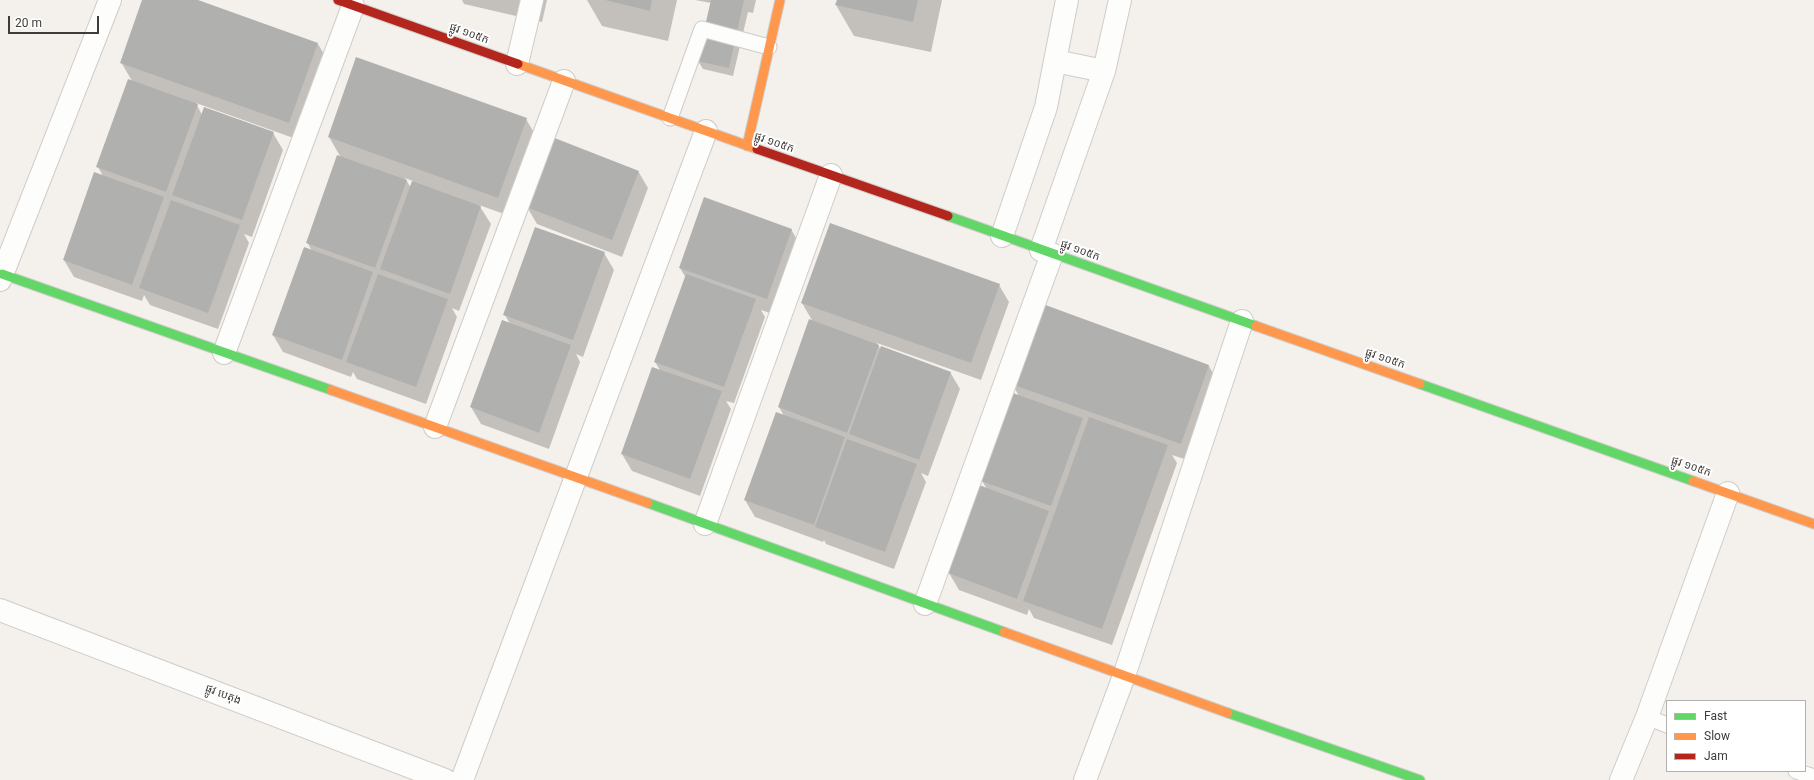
<!DOCTYPE html>
<html>
<head>
<meta charset="utf-8">
<style>
	body { margin:0 }
	#map { position:relative; width:1814px; height:780px; overflow:hidden; background:#f4f0ec; font-family:Roboto,sans-serif }
	canvas { display:block }
	.legend { position:absolute; left:1666px; top:700px; width:140px; height:72px; box-sizing:border-box; background:#fff; border:1px solid #b2b1af; margin:0; padding:5px 7px; list-style:none; font-size:12px; color:#3e3b38 }
	.legend li { display:flex; align-items:center; gap:8px; height:20px }
	.legend b { width:20px; border:1px solid #b2b1af }
	.scale { position:absolute; left:8px; top:16px; width:91px; height:18px; box-sizing:border-box; border:2px solid #3e3b38; border-top:0; padding-left:5px; font-size:12px; line-height:14px; white-space:nowrap; color:#3e3b38; -webkit-text-stroke:3px #fff; paint-order:stroke }
</style>
</head>
<body>
<div id="map">
<canvas width="1814" height="780"></canvas>
<ul class="legend">
<li><b style="height:5px;background:#63d668"></b>Fast</li>
<li><b style="height:5px;background:#ff974d"></b>Slow</li>
<li><b style="height:5px;background:#b3261e"></b>Jam</li>
</ul>
<div class="scale">20 m</div>
</div>
<script>
const g = document.querySelector('canvas').getContext('2d');
g.lineJoin = 'round';
function fillPath(path, color) { g.fillStyle = color; g.fill(path, 'evenodd'); }
const toPath = rows => new Path2D(rows.map(r => 'M' + r).join(''));
function trace(path, color, width, dash) { g.strokeStyle = color; g.lineWidth = width; g.lineCap = dash ? 'butt' : 'round'; g.setLineDash(dash || []); g.stroke(path); }
function drawText(font, color, halo, rows, align = 'center') {
  g.font = font + ' Roboto,"Noto Sans Khmer",sans-serif'; g.lineWidth = 4; g.setLineDash([]); g.textBaseline = 'middle'; g.strokeStyle = halo; g.fillStyle = color; for (const [text, x, y, turn = 0] of rows) {
    g.save(); g.translate(x, y); g.rotate((+turn || 0) * Math.PI / 180); g.textAlign = isNaN(turn) ? turn : align; if (halo) g.strokeText(text, 0, 0); g.fillText(text, 0, 0); g.restore();
  }
}
fillPath(toPath([
	[143,0,195,0,318,44,328,61,299,140,196,103,202,115,273,133,283,150,252,237,244,234,249,243,218,329,150,305,144,295,142,301,74,277,64,260,103,176,98,167,132,81,121,62],
	[462,0,547,0,542,22,464,4],
	[587,0,677,0,668,41,602,26],
	[695,0,756,0,753,13,748,12,733,76,703,69,698,61,711,3],
	[838,0,942,0,931,52,854,36,836,5],
	[357,58,526,119,536,136,507,215,479,205,491,224,459,311,452,308,457,317,426,404,357,379,353,372,351,377,283,352,273,335,312,251,307,242,340,156,329,137],
	[405,178,413,181,411,188],
	[638,171,648,188,622,257,537,224,527,207],
	[791,229,801,247,776,315,761,310,765,317,734,403,726,401,731,409,700,496,632,471,622,454,660,370,655,362,686,278,680,268],
	[604,253,614,270,583,357,576,354,580,362,549,449,481,424,471,407,510,324,505,315],
	[999,285,1009,302,981,380,877,343,881,350,950,372,960,389,928,476,921,473,926,482,894,569,826,544,824,540,823,542,755,517,745,500,784,416,779,407,813,322,802,303],
	[1209,366,1218,383,1191,461,1172,455,1177,463,1112,645,1034,618,1029,609,1027,615,959,590,949,573,980,487,987,489,982,481,1019,396,1012,384]
]), '#0003');
fillPath(toPath([
	[142,0,198,0,318,43,289,123,120,63],
	[605,0,652,0,650,11],
	[711,0,744,0,729,68,697,61],
	[837,0,918,0,913,22,835,5],
	[356,57,527,118,498,198,328,137],
	[128,79,198,104,166,192,96,167],
	[204,107,274,132,242,220,172,195],
	[552,137,639,171,612,240,526,207],
	[337,155,407,180,375,268,306,243],
	[94,172,164,197,132,285,63,260],
	[412,181,481,206,450,294,380,269],
	[704,197,792,229,767,299,679,268],
	[171,200,240,225,208,313,139,288],
	[830,223,1000,284,971,363,801,303],
	[535,227,605,252,573,340,503,315],
	[304,247,373,272,342,360,272,335],
	[378,274,448,299,416,387,346,362],
	[686,274,756,299,724,387,654,362],
	[1040,303,1209,365,1181,444,1011,384],
	[809,319,879,345,847,433,778,407],
	[502,320,571,345,539,433,470,407],
	[881,346,951,372,919,460,849,434],
	[652,367,722,391,690,479,621,454],
	[1013,393,1083,418,1051,506,981,481],
	[776,412,845,437,814,525,744,500],
	[1089,417,1168,445,1102,629,1023,601],
	[847,439,917,464,885,552,815,527],
	[979,485,1049,511,1017,599,948,573]
]), '#b0b0ae');
const lane = toPath([
	[670,118,702,29,769,47],
	[1647,717,1667,725],
	[1796,771,1814,777]
]);
const street = toPath([
	[1067,0,1055,61,1104,71],
	[517,64,532,0],
	[1002,236,1046,107,1055,61],
	[1041,250,1104,71,1120,0],
	[0,280,110,0],
	[224,353,353,6],
	[435,427,564,81],
	[705,524,831,175],
	[925,604,1052,254],
	[0,610,445,780],
	[462,780,706,131],
	[1085,780,1124,676,1242,321],
	[1621,780,1647,717,1728,493]
]);
const fast = toPath([
	[948,216,1256,326],
	[2,274,331,390],
	[1420,384,1693,481],
	[648,503,1004,632],
	[1228,713,1420,780]
]);
const slow = toPath([
	[518,64,757,149],
	[747,146,780,0],
	[1256,326,1420,384],
	[331,390,648,503],
	[1693,481,1814,524],
	[1004,632,1228,713]
]);
const jam = toPath([
	[338,0,518,64],
	[757,149,948,216]
]);
trace(lane, '#cfccc9', 17);
trace(street, '#cfccc9', 24);
trace(fast, '#cfccc9', 11);
trace(slow, '#cfccc9', 11);
trace(jam, '#cfccc9', 11);
trace(lane, '#fdfdfc', 15);
trace(street, '#fdfdfc', 22);
trace(fast, '#63d668', 9);
trace(slow, '#ff974d', 9);
trace(jam, '#b3261e', 9);
drawText('11px', '#3e3b38', '#fff', [
	["ផ្លូវ ១០៥ក",469,34,20],
	["ផ្លូវ ១០៥ក",774,143,19],
	["ផ្លូវ ១០៥ក",1080,251,20],
	["ផ្លូវ ១០៥ក",1385,359,19],
	["ផ្លូវ ១០៥ក",1691,467,19],
	["ផ្លូវ បេតុង",223,695,21]
]);
</script>
</body>
</html>
